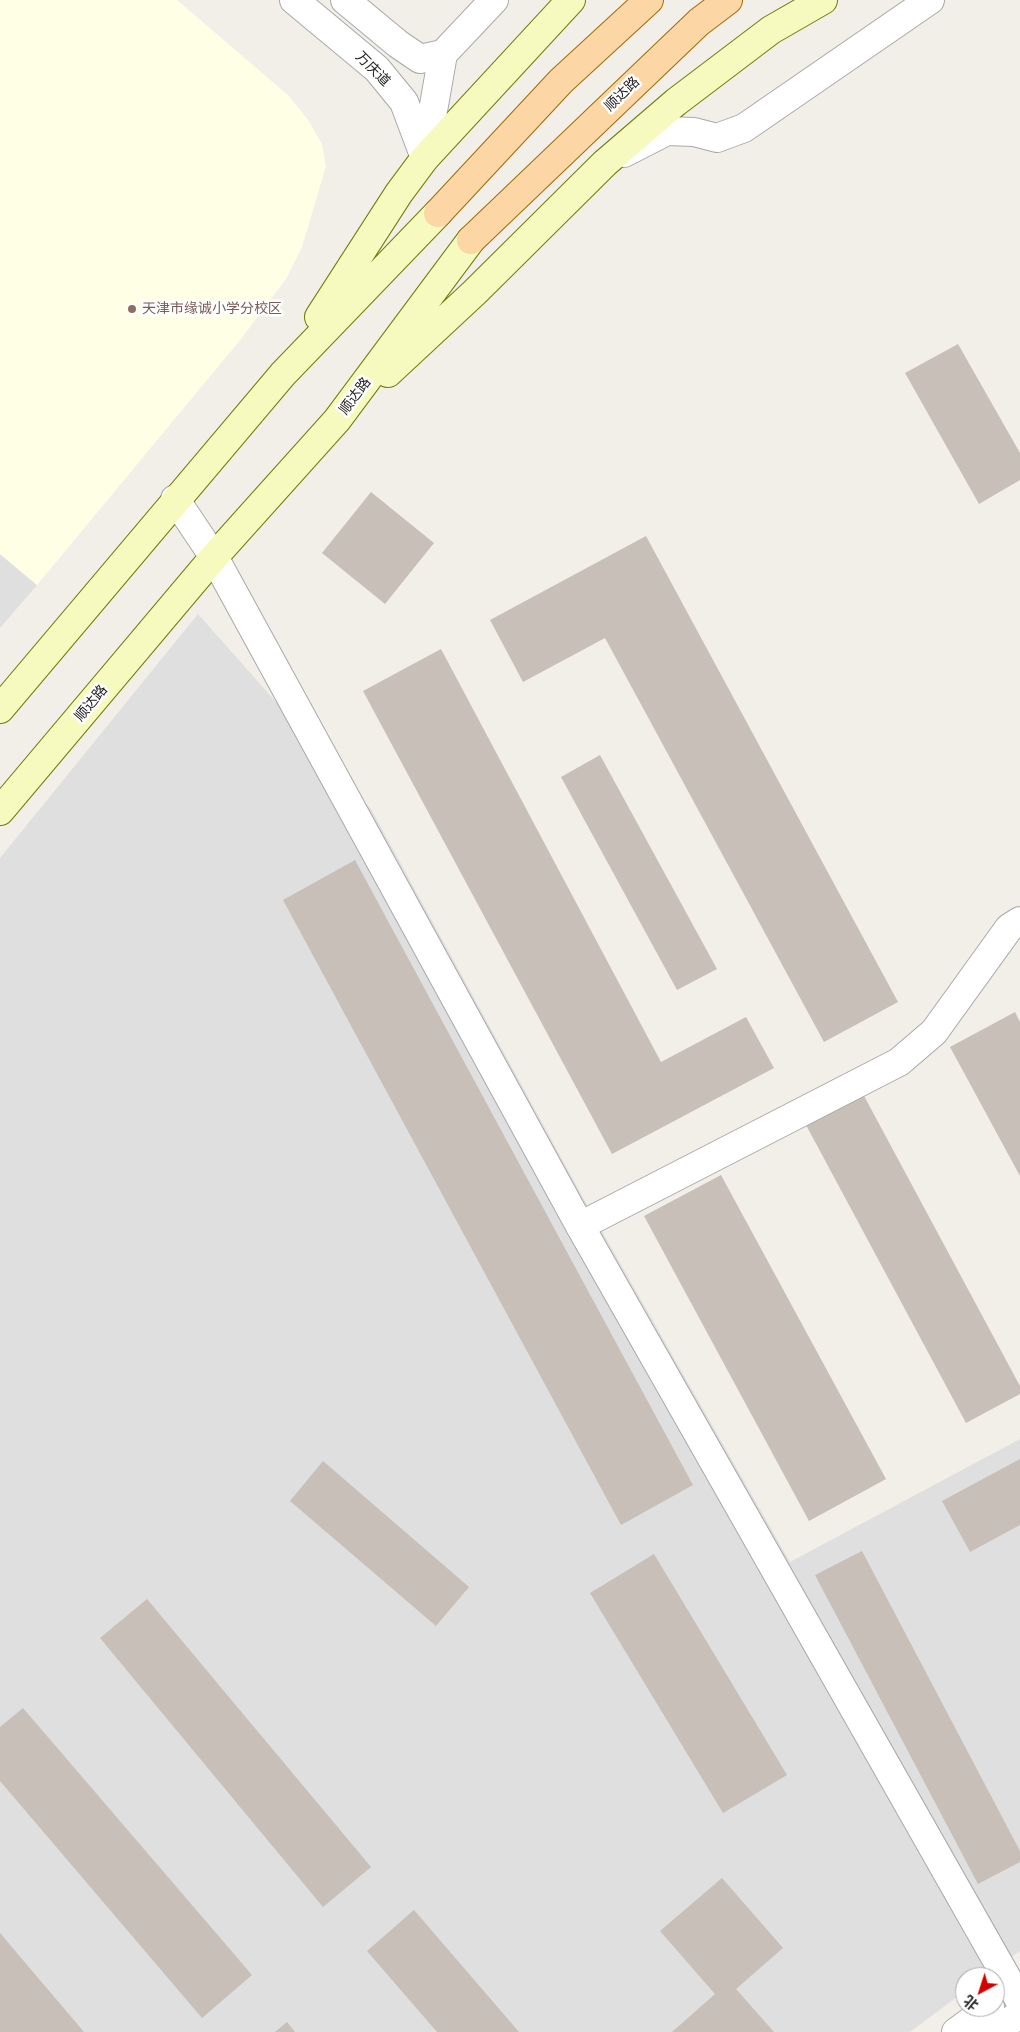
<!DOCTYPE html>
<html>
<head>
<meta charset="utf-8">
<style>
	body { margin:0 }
	#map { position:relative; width:1020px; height:2032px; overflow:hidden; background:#f2efe9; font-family:"Asap Condensed","Noto Sans SC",sans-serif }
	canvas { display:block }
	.north { position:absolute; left:955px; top:1967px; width:50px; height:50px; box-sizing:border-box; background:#fff; border:1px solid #a7a7a7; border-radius:50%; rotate:220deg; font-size:14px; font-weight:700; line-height:20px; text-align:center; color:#222 }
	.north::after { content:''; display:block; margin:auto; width:18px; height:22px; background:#d40000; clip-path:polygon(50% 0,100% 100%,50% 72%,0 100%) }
</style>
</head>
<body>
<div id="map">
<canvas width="1020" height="2032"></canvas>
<div class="north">北</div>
</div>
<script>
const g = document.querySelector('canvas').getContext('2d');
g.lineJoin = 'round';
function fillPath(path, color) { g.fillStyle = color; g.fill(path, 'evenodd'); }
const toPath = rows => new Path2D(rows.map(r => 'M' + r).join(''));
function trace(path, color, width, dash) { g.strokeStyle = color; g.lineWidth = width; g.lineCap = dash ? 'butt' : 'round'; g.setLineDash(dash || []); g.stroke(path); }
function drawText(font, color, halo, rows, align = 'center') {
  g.font = font + ' "Asap Condensed","Noto Sans SC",sans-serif'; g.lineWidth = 5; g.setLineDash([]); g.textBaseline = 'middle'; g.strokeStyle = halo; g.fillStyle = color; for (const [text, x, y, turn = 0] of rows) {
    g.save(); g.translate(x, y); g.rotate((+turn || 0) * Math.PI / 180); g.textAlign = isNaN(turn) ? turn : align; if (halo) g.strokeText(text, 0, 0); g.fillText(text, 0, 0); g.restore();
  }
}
fillPath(toPath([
	[0,554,37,585,0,628],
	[198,614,371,809,586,1203,790,1562,1020,1439,1020,1951,983,1977,965,1977,965,1991,910,2032,0,2032,0,858]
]), '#e0dfdf');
fillPath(toPath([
	[0,0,177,0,289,96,308,120,322,144,326,166,302,247,286,279,241,339,37,585,0,554]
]), '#ffffe5');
fillPath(toPath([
	[958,344,1020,453,1020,480,979,504,905,373],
	[371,492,434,543,385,604,322,553],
	[646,536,898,1002,824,1042,605,638,523,682,490,620],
	[441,649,661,1062,746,1017,774,1068,612,1154,363,691],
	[600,755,717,969,677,990,561,777],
	[355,860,693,1485,621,1525,283,900],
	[1015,1012,1020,1022,1020,1176,950,1047],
	[863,1094,1020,1386,1020,1394,966,1423,806,1125],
	[721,1175,886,1479,809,1521,644,1216],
	[1020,1459,1020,1525,970,1552,942,1501],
	[323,1461,469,1587,436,1626,290,1501],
	[862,1551,1020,1851,1020,1862,978,1884,815,1575],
	[654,1554,787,1775,723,1813,590,1593],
	[147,1599,371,1867,323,1907,100,1638],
	[23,1708,252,1975,202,2018,0,1781,0,1727],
	[722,1878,783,1948,736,1989,774,2032,672,2032,715,1994,660,1931],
	[414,1910,519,2032,437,2032,367,1951],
	[0,1933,84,2032,0,2032],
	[287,2022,295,2032,275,2032]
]), '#c7bfb8');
const minor = toPath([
	[580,1226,899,1062,934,1032,1009,928,1020,921]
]);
const tertiary = toPath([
	[294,0,377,69,404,102,425,158],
	[345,0,398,44,420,59,443,54],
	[624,153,667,131,694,132,717,138,744,128,930,0],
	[425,156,443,54,494,0],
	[175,499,214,557,580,1226,1020,2001],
	[956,2032,990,2007],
	[994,2032,1020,2014]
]);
const secondary = toPath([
	[319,317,399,193,425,158,571,0],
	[388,373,475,292,605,163,676,102,771,30,823,0],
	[0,709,283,374,438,213],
	[0,811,214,557,337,420,471,240]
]);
const primary = toPath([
	[438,213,561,81,649,0],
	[471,240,699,22,728,0]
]);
trace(minor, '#a9a9a9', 30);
trace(tertiary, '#a9a9a9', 30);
trace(secondary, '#707d05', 30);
trace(primary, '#a06b00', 30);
trace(minor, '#fff', 28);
trace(tertiary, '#fff', 28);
trace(secondary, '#f7fabf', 28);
trace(primary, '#fcd6a4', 28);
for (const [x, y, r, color] of [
	[132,309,5,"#8d6e63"]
]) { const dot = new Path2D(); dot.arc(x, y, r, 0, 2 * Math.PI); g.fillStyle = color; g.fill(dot); trace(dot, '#fff', 2); }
drawText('14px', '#222', '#fff', [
	["万庆道",373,69,45],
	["顺达路",622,94,-44],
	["顺达路",355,396,-53],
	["顺达路",91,703,-50]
]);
drawText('14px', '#785e54', '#fff', [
	["天津市缘诚小学分校区",142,309]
], 'left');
</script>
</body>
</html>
